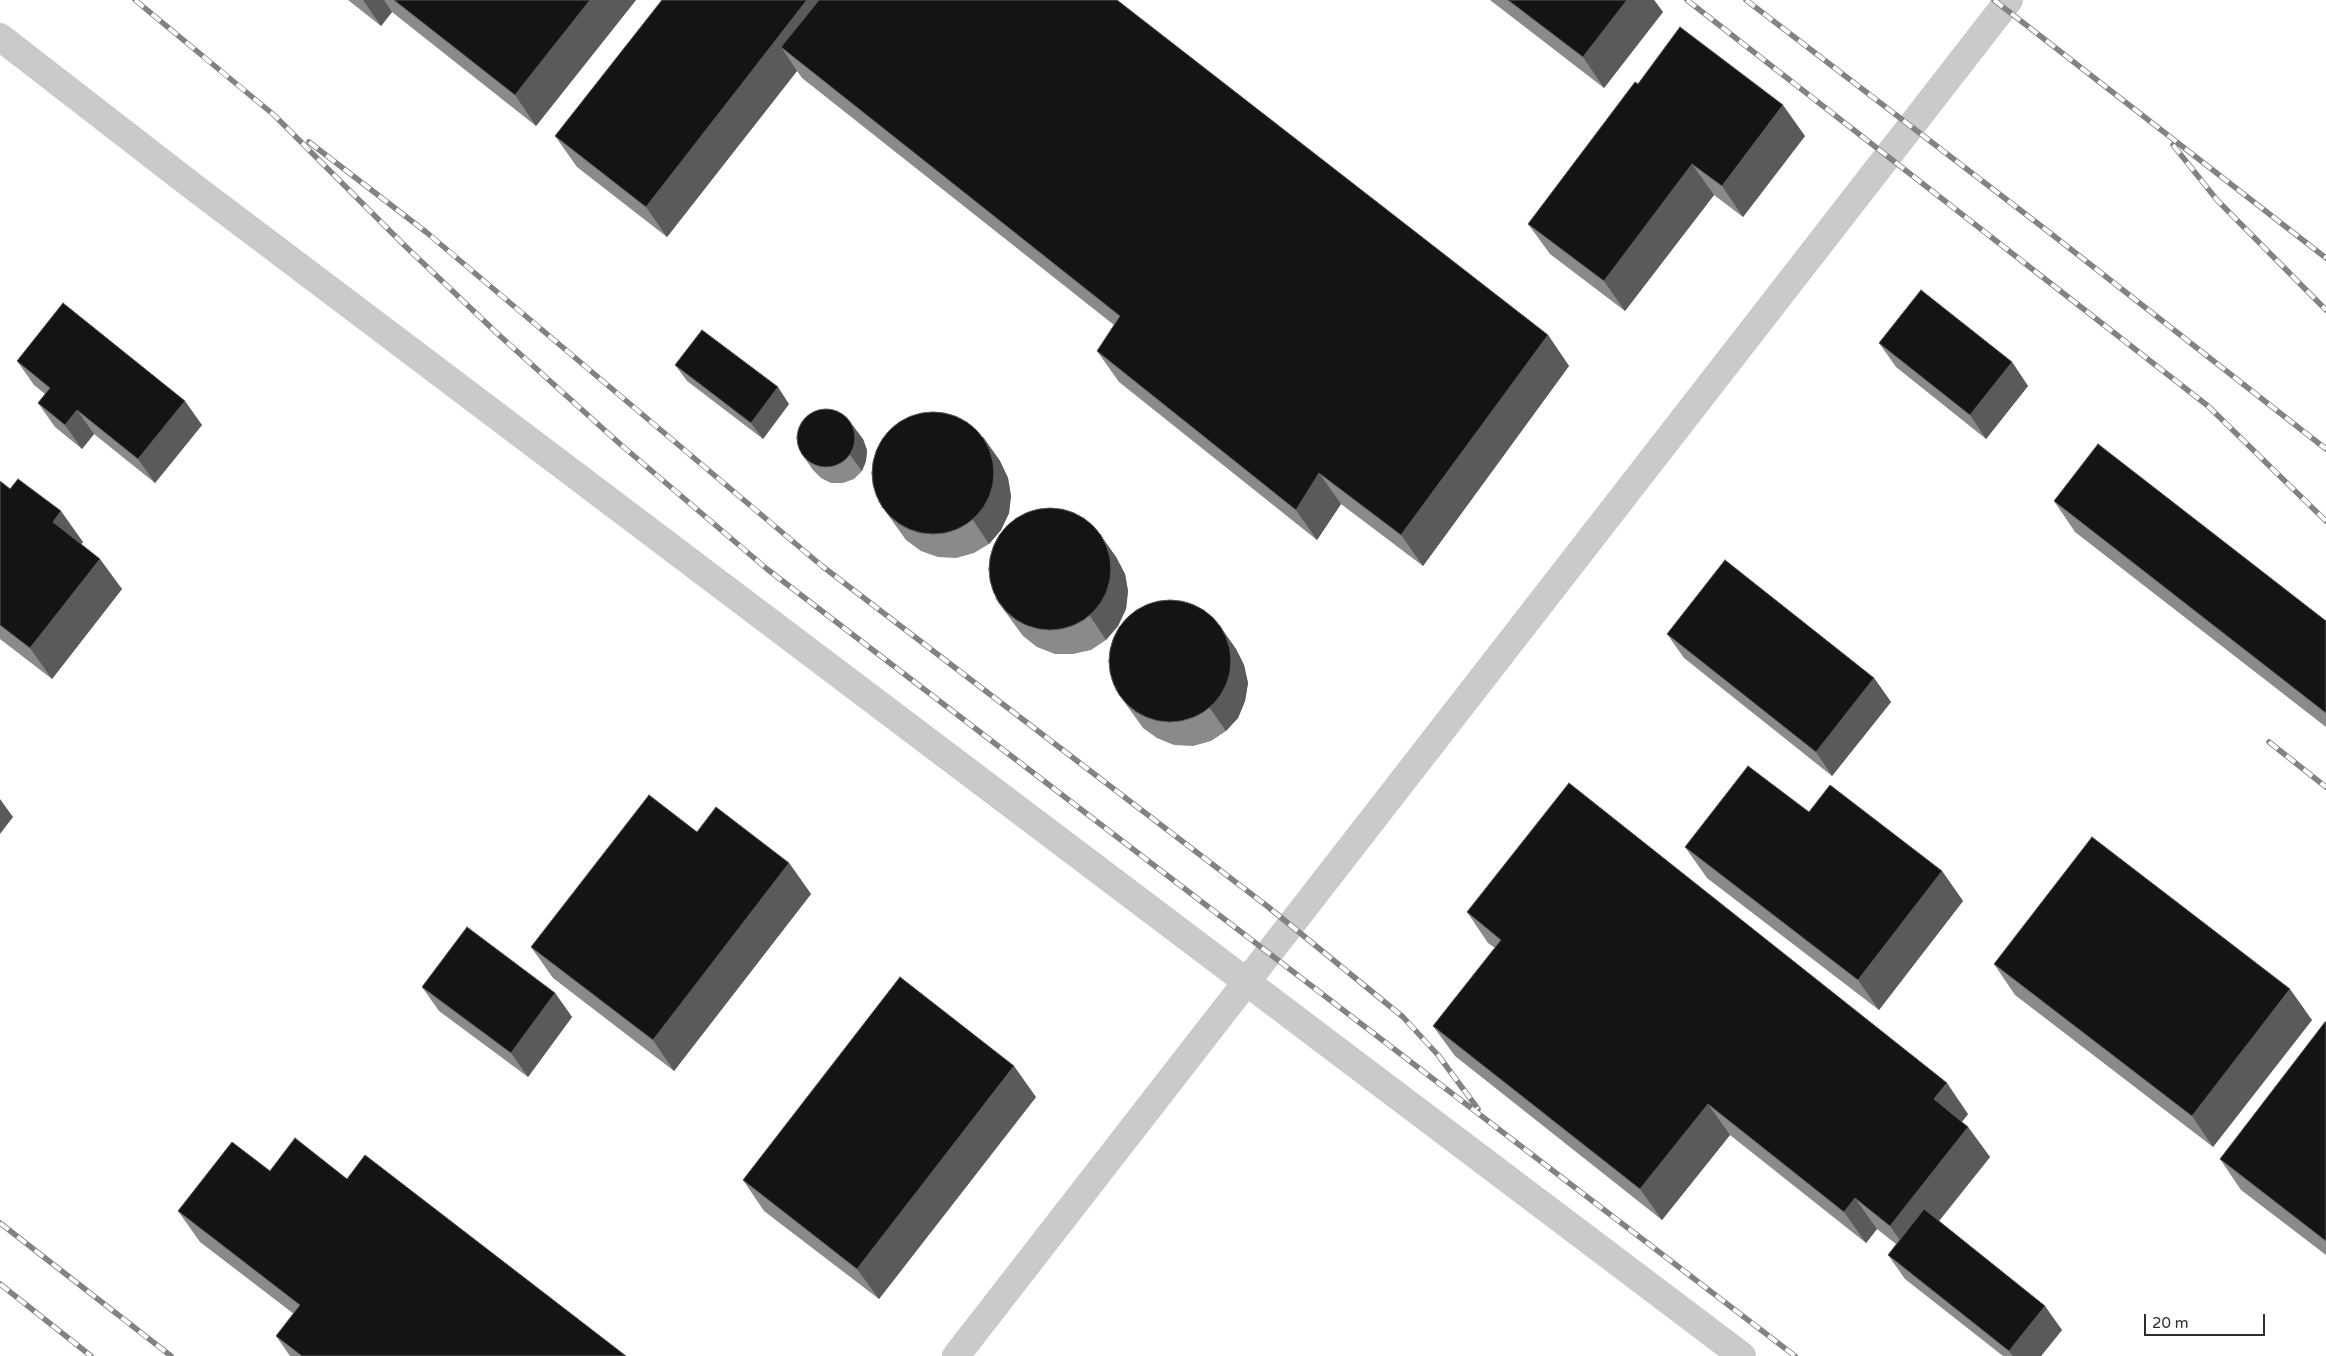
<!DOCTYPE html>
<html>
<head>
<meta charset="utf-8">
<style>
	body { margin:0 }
	#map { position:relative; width:2326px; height:1356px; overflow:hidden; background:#fff; font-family:"Varela Round",sans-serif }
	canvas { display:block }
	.scale { position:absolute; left:2144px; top:1314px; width:121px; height:22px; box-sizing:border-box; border:2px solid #2d2d2d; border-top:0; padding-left:6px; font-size:15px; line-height:18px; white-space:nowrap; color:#2d2d2d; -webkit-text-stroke:4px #fff; paint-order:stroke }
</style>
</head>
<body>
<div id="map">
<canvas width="2326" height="1356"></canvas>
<div class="scale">20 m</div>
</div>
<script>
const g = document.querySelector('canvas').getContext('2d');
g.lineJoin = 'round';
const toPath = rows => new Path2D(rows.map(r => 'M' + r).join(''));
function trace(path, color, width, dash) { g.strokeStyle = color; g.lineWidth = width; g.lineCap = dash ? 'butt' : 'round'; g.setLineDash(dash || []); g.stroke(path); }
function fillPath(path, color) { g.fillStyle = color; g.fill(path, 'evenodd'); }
trace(toPath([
	[0,37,191,185,1742,1356],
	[956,1356,2009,0]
]), '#cacaca', 28);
const rail = toPath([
	[135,0,274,115,404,245,500,336,620,444,767,569,1795,1356],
	[1687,0,2208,406,2326,521],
	[1746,0,2045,229,2326,449],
	[1994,0,2326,258],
	[309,142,426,232,822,566,1267,906,1403,1017,1438,1055,1478,1109],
	[2173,145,2217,200,2326,310],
	[2269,742,2326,787],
	[0,1223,171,1356],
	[0,1284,91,1356]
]);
trace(rail, '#828282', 5.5);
trace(rail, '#fff', 4, [11]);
fillPath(toPath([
	[348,0,636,0,536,126,392,12,381,26],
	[662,0,1548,335,1569,366,1423,566,1341,504,1317,540,1119,382,1097,351,1114,325,802,78,797,71,667,237,577,167,555,136],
	[1490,0,1654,0,1663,12,1604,88],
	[1638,84,1805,136,1743,217,1714,195,1625,311,1550,254,1528,224],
	[1879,343,2012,362,2028,386,1986,439,1896,367],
	[17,361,202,425,155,483,94,434,82,449,55,427,38,403,45,394,34,385],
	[675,365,789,404,763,439,687,381],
	[983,437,1000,461,1008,478,1011,496,1009,513,1001,530,989,544,974,553,956,558,938,557,921,551,906,540,878,501],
	[863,439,867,450,866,461,862,471,854,479,843,483,831,483,821,478,813,470,801,453],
	[0,481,83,542,81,544,122,589,52,679,0,639],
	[2054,501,2326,621,2326,727,2075,532],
	[1099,533,1116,557,1125,574,1128,591,1126,609,1118,626,1106,640,1091,650,1073,654,1055,654,1037,647,1023,636,995,598],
	[1219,625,1236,649,1244,665,1248,683,1245,701,1238,718,1226,731,1211,741,1193,746,1174,745,1157,738,1143,728,1115,689],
	[1667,634,1874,678,1891,702,1832,776,1684,658],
	[1809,812,1942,871,1963,901,1879,1010,1707,878,1685,847],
	[697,832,789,863,811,894,674,1071,553,978,531,947],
	[1467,912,1968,1114,1962,1122,1968,1127,1990,1157,1939,1221,2062,1330,2041,1356,2003,1356,1905,1279,1888,1255,1896,1244,1877,1229,1866,1243,1730,1135,1662,1220,1455,1056,1433,1026,1495,948,1488,943],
	[1994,964,2312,1020,2213,1147,2015,995],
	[422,987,555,993,572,1017,528,1077,439,1011],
	[2326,1022,2326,1255,2241,1190,2220,1159],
	[1036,1097,879,1299,764,1211,743,1180],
	[270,1171,347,1179,626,1356,290,1356,276,1336,294,1314,200,1242,178,1211]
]), '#8a8a8a');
fillPath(toPath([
	[363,0,384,0,392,12,381,26],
	[590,0,636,0,536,126,515,95],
	[807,0,853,0,781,47,797,71,667,237,646,207],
	[1627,0,1654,0,1663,12,1604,88,1583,57],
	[1783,105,1805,136,1743,217,1722,186],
	[1692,164,1714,195,1625,311,1604,281],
	[1548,335,1569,366,1423,566,1401,535],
	[2012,362,2028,386,1986,439,1970,415],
	[778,387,789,404,763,439,751,423],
	[185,401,202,425,155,483,138,459],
	[77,410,94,434,82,449,65,425],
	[851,423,863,439,867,450,866,461,862,471,850,455],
	[983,437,1000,461,1008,478,1011,496,1009,513,1001,530,989,544,973,520],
	[1319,473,1341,504,1317,540,1296,510],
	[61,511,83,542,74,553,53,522],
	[1099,533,1116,557,1125,574,1128,591,1126,609,1118,626,1106,640,1090,616],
	[100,559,122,589,52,679,30,648],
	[1219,625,1236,649,1244,665,1248,683,1245,701,1238,718,1226,731,1209,707],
	[1874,678,1891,702,1832,776,1816,752],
	[0,799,13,817,0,834],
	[789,863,811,894,674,1071,653,1040],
	[1942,871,1963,901,1879,1010,1858,980],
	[2290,989,2312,1020,2213,1147,2192,1116],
	[555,993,572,1017,528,1077,511,1053],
	[1014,1066,1036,1097,879,1299,857,1269],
	[1947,1083,1968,1114,1955,1130,1934,1099],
	[1708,1104,1730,1135,1662,1220,1640,1189],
	[1968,1127,1990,1157,1911,1256,1890,1226],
	[1855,1198,1877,1229,1866,1243,1844,1212],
	[2045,1306,2062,1330,2041,1356,2013,1356,2009,1351]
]), '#5a5a5a');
const building = toPath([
	[394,0,590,0,515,95,394,0],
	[662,0,807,0,646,207,555,136,662,0],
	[819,0,1117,0,1548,335,1401,535,1319,473,1296,510,1097,351,1120,316,781,47,819,0],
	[1508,0,1627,0,1583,57,1508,0],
	[1680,27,1783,105,1722,186,1692,164,1604,281,1528,224,1635,82,1638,84,1680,27],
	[1921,290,2012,362,1970,415,1879,343,1921,290],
	[63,303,185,401,138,459,77,410,65,425,38,403,50,388,17,361,63,303],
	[702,330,778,387,751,423,675,365,702,330],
	'797 438a29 29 0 1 1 58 0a29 29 0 1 1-58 0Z',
	'872 473a61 61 0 1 1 122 0a61 61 0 1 1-122 0Z',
	[2098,444,2326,621,2326,713,2054,501,2098,444],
	[18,479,61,511,53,522,100,559,30,648,0,625,0,481,10,489,18,479],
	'989 569a61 61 0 1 1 122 0a61 61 0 1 1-122 0Z',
	[1725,560,1874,678,1816,752,1667,634,1725,560],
	'1109 661a61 61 0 1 1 122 0a61 61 0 1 1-122 0Z',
	[1748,766,1809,812,1830,785,1942,871,1858,980,1685,847,1748,766],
	[1569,783,1947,1083,1934,1099,1968,1127,1890,1226,1855,1198,1844,1212,1708,1104,1640,1189,1433,1026,1501,940,1467,912,1569,783],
	[649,795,697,832,716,807,789,863,653,1040,531,947,649,795],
	[2092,837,2290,989,2192,1116,1994,964,2092,837],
	[467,927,555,993,511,1053,422,987,467,927],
	[900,977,1014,1066,857,1269,743,1180,900,977],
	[2325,1022,2326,1022,2326,1241,2220,1159,2325,1022],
	[295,1138,347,1179,365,1155,626,1356,302,1356,276,1336,300,1305,178,1211,232,1142,270,1171,295,1138],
	[1924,1209,2045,1306,2009,1351,1888,1255,1924,1209]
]);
fillPath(building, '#141414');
trace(building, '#5a5a5a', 1);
</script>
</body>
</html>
